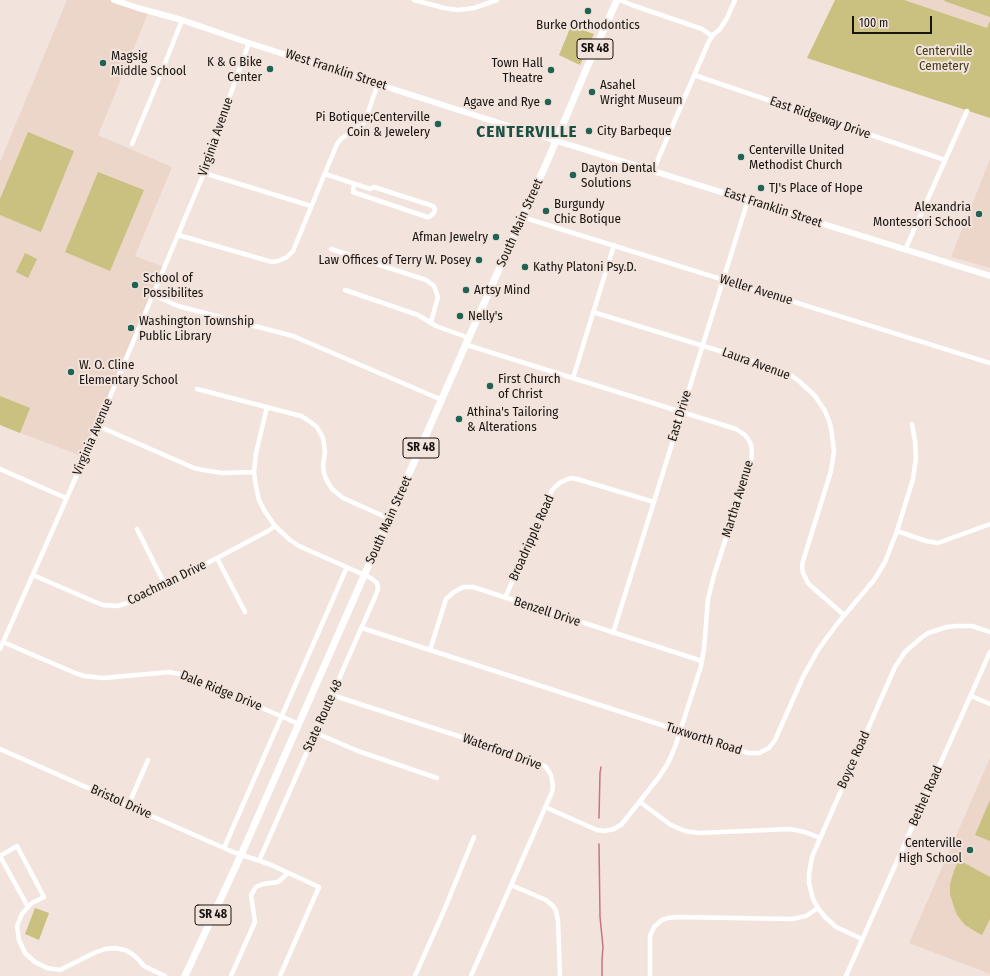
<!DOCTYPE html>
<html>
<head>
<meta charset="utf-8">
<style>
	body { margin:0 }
	#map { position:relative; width:990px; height:976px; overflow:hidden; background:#f2e4dc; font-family:"Fira Sans Condensed",sans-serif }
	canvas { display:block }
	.scale { position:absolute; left:852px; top:16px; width:80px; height:18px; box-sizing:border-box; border:2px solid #181411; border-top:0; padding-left:5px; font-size:12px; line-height:14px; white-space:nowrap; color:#181411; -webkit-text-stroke:3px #f2e4dc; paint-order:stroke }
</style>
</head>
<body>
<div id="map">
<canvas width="990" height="976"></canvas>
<div class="scale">100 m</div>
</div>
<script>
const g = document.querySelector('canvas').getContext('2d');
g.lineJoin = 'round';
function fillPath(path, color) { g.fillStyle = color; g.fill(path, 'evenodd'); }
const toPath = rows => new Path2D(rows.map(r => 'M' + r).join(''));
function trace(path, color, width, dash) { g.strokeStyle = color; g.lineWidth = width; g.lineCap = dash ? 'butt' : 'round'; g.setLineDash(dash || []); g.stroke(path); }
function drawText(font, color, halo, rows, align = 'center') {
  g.font = font + ' "Fira Sans Condensed",sans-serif'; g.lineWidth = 4; g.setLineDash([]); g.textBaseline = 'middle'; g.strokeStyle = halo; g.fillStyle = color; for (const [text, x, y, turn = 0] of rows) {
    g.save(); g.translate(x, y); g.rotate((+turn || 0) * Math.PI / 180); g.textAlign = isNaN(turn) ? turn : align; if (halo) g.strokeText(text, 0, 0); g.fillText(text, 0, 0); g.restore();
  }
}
fillPath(toPath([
	[67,0,114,0,149,11,98,135,172,167,135,256,164,267,84,457,0,425,0,162],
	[902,0,990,0,990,29],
	[990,159,990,268,951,257],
	[990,758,990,974,909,943]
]), '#ecd6ca');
fillPath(toPath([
	[835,0,904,0,987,28,990,21,990,118,807,58],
	[945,0,990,0,990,17,944,1],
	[571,26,594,34,580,65,559,55],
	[28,132,74,151,41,232,0,215,0,199],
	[98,172,144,190,110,271,65,252],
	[25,253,37,259,28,278,16,272],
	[0,396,30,408,20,433,0,425],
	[990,800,990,841,975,835],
	[959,860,990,877,990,919,982,935,978,933,965,925,957,915,953,904,950,894,950,884,955,868],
	[35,908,49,913,39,940,25,934]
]), '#cac07f');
trace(toPath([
	[599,818,600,773,601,767],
	[599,844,600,917,603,947,602,960,602,976]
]), '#c7738b', 1.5);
trace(toPath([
	[414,0,444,8,458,10,474,8,497,0],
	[620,0,632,5,702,29,712,36],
	[694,75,945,160],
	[132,144,156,86,182,20],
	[653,171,709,41,714,34,720,29,727,18,735,0],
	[204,173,311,206],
	[325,174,370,189,374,187,433,206,435,209,434,213,429,217,427,217,353,192,354,184],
	[522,217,990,363],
	[178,235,272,262,278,261,287,257,293,251,337,144,341,139,345,136,356,130,364,123,378,84],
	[331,249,426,280,434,286,438,297,431,322],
	[905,250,967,111],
	[345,290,418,315,436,326,469,338],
	[153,295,178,306,293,336,442,400],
	[593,312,775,368,792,376,799,381,815,396,825,411,829,421,831,428,834,451,831,471,803,561,802,567,803,573,808,583,811,586,844,615],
	[467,345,736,429,745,435,748,439,751,445,752,451,751,461,714,575,708,599,704,649,701,666,675,747,668,763,659,777,622,824,614,829,604,831,597,830,545,807],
	[573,378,614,245],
	[197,389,301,416,306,419,317,427,323,438,325,452,323,465,324,473,326,479,332,489,343,498,390,519],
	[98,426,194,468,203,470,222,473,254,472],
	[0,469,66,498],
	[137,529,165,585],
	[897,531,926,541,938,543,990,524],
	[217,558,245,612],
	[33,575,93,601,103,605,117,606,124,604,133,601,217,558,268,531,275,526],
	[505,598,552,490,556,486,561,482,571,478,577,479,654,502],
	[362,628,748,753,759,753,769,748,775,740,803,677,818,650,837,624,874,580,885,562,897,531,913,479,916,458,915,441,912,424],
	[613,633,748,200],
	[3,642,75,673,84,676,103,678,170,672,188,676,299,724],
	[0,649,80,468,204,173,211,157,224,112,249,43],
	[430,650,446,599,454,592,463,587,473,587,702,661],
	[332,695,535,761,546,767,551,775,553,786,552,792,471,976],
	[971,696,990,704],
	[316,733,358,751,437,778],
	[0,749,233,852,269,864,319,887,280,976],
	[640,802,671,825,685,831,699,833,790,829,805,832,820,838],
	[128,806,148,760],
	[224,848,347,567],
	[259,861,375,597,378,589,377,583,371,578,299,546,290,540,275,526,264,510,259,500,256,487,254,472,256,453,267,407],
	[511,885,546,900,554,907,556,911,558,920,560,976],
	[28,907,0,856,17,846,44,897,32,903,28,907,22,914,17,926,19,940,25,953,35,962,47,968,60,970,94,953,105,949,115,948,125,950,132,954,137,958,144,966,165,976],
	[862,939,836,927,825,917,818,908,813,899,809,883,809,874,812,857,895,667,905,652,921,638,928,633,947,627,956,626,972,626,990,632],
	[231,976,255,922,251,895,256,887,263,884,278,882,288,873],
	[415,976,443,913,474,837],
	[650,976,650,936,654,927,662,920,668,918,677,917,792,919,806,916,818,908],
	[846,976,990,652]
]), '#fff', 4.5);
trace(toPath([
	[114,0,138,8,182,20,249,43,496,122,990,276]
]), '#fff', 6);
trace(toPath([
	[185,976,241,855,522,217,547,162,588,65,617,0]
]), '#fff', 7);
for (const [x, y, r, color] of [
	[588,11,4,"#206353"],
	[103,63,4,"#206353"],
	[270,69,4,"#206353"],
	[551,70,4,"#206353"],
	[592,92,4,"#206353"],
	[548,102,4,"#206353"],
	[438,124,4,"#206353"],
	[589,131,4,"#206353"],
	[741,157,4,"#206353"],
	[573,175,4,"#206353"],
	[761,188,4,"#206353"],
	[546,211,4,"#206353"],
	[979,214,4,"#206353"],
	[496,237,4,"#206353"],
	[479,260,4,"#206353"],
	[525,267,4,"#206353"],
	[135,285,4,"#206353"],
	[466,290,4,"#206353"],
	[460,316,4,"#206353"],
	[131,328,4,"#206353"],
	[71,372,4,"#206353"],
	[490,386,4,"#206353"],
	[459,419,4,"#206353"],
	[970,850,4,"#206353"]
]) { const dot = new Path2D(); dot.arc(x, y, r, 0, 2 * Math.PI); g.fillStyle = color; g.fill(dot); trace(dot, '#f2e4dc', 1.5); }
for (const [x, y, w] of [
	[595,49,36],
	[421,448,36],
	[213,915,36]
]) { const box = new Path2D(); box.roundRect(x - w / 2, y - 10, w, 20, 3); g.fillStyle = '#f2e4dc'; g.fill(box); trace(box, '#181411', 1); }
drawText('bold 12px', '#181411', null, [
	["SR 48",595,49],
	["SR 48",421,448],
	["SR 48",213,915]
]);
drawText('13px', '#181411', '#f2e4dc', [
	["Burke Orthodontics",588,25,"center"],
	["Magsig",111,56],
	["Middle School",111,71],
	["K & G Bike",262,62,"right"],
	["Center",262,77,"right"],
	["Town Hall",543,63,"right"],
	["Theatre",543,78,"right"],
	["Asahel",600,85],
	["Wright Museum",600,100],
	["Agave and Rye",540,102,"right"],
	["Pi Botique;Centerville",430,117,"right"],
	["Coin & Jewelery",430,132,"right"],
	["City Barbeque",597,131],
	["Centerville United",749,150],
	["Methodist Church",749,165],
	["Dayton Dental",581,168],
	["Solutions",581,183],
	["TJ's Place of Hope",769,188],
	["Burgundy",554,204],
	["Chic Botique",554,219],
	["Alexandria",971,207,"right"],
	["Montessori School",971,222,"right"],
	["Afman Jewelry",488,237,"right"],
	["Law Offices of Terry W. Posey",471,260,"right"],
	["Kathy Platoni Psy.D.",533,267],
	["School of",143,278],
	["Possibilites",143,293],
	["Artsy Mind",474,290],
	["Nelly's",468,316],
	["Washington Township",139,321],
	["Public Library",139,336],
	["W. O. Cline",79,365],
	["Elementary School",79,380],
	["First Church",498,379],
	["of Christ",498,394],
	["Athina's Tailoring",467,412],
	["& Alterations",467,427],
	["Centerville",962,843,"right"],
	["High School",962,858,"right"]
], 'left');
drawText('13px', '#443e18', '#f2e4dc', [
	["Centerville",944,51],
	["Cemetery",944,66]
]);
drawText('13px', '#181411', '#f2e4dc', [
	["West Franklin Street",336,70,18],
	["East Ridgeway Drive",820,118,19],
	["Virginia Avenue",216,137,-71],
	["East Franklin Street",773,208,18],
	["South Main Street",520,223,-66],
	["Weller Avenue",756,290,17],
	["Laura Avenue",756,364,20],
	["East Drive",680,416,-73],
	["Virginia Avenue",93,437,-67],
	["Martha Avenue",738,499,-73],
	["South Main Street",389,520,-66],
	["Broadripple Road",532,538,-66],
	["Coachman Drive",167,583,-26],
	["Benzell Drive",547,612,18],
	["Dale Ridge Drive",221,691,22],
	["State Route 48",323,716,-66],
	["Tuxworth Road",704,739,18],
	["Waterford Drive",502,752,20],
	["Boyce Road",854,760,-66],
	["Bethel Road",926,796,-66],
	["Bristol Drive",121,802,24]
]);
g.letterSpacing = '1px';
drawText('bold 17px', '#1b5043', '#f2e4dc', [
	["CENTERVILLE",527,132]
]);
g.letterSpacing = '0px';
</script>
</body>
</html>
